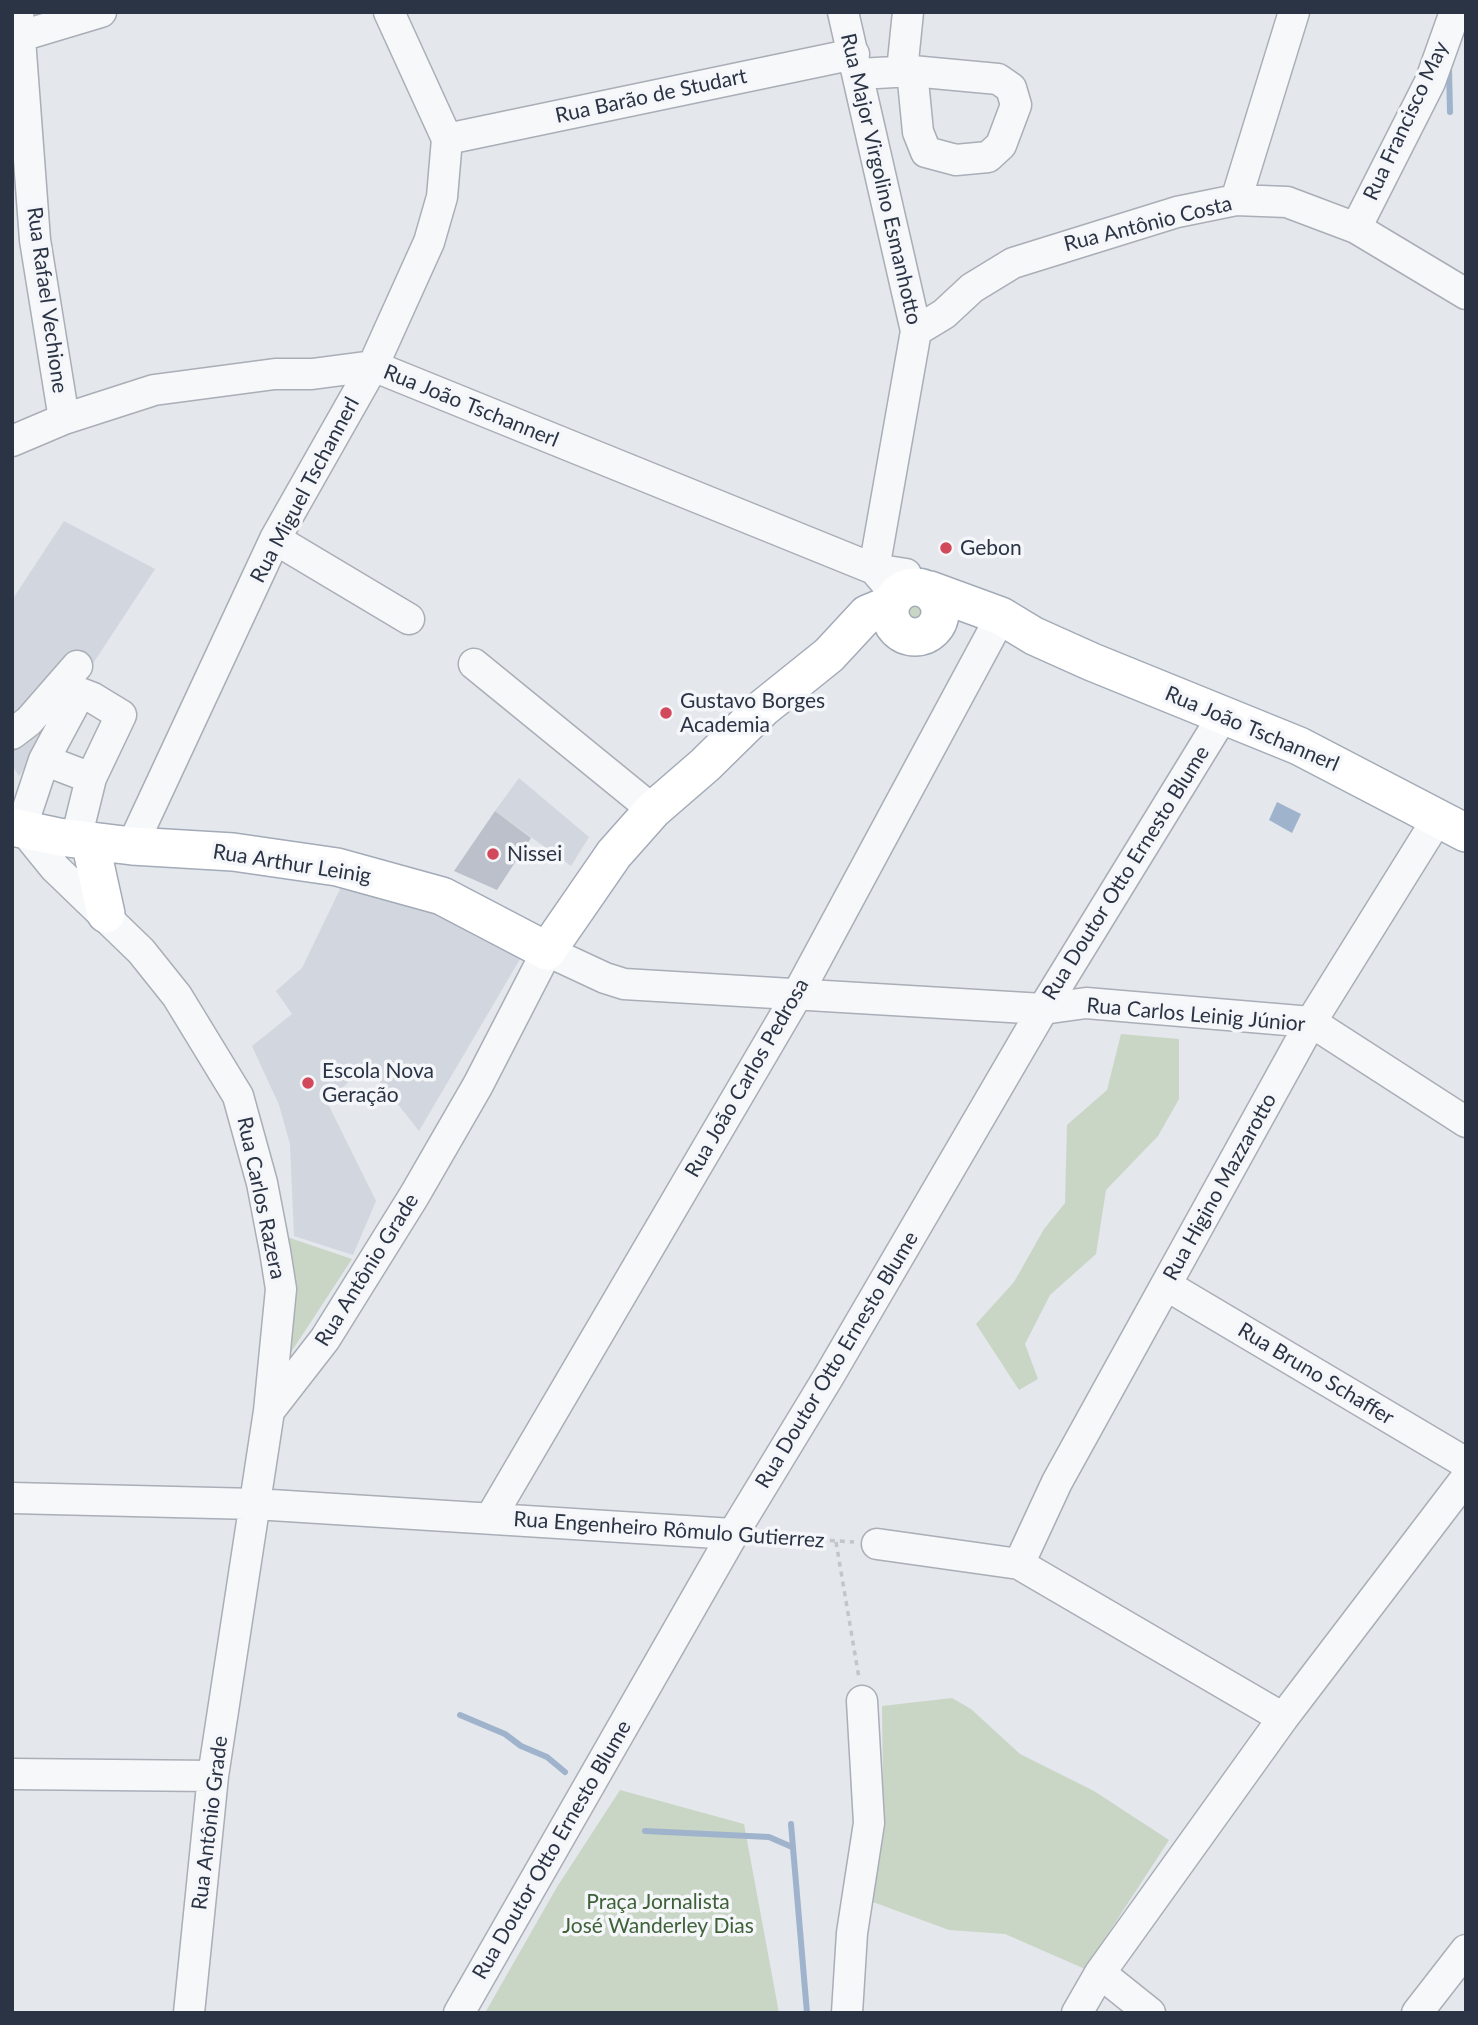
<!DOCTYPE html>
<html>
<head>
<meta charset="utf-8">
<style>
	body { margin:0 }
	#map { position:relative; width:1478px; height:2025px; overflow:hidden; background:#e4e7ec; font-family:Lato,sans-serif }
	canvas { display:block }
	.frame { position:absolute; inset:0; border:14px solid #2b3445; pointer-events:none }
</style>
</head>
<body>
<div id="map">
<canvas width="1478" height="2025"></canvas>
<div class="frame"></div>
</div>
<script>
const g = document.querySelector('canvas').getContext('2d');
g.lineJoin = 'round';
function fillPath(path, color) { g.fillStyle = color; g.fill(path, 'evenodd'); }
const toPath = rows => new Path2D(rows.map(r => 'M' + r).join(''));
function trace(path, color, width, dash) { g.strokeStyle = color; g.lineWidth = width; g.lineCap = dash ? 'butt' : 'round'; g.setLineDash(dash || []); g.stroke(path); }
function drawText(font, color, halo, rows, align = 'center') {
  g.font = font + ' Lato,sans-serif'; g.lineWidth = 7; g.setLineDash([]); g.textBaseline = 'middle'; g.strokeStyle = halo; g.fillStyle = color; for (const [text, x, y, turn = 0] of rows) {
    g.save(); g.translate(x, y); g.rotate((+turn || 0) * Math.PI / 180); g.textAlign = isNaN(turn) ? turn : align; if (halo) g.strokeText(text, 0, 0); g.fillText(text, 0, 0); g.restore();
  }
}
fillPath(toPath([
	[64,521,155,569,19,776,12,765,12,600],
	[519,778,589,837,571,866,495,811],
	[343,883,414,900,523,954,419,1131,367,1065,327,1102,376,1201,353,1255,294,1236,290,1144,279,1105,252,1046,292,1014,276,991,302,968]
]), '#d2d6de');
fillPath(toPath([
	'903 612a12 12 0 1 1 24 0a12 12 0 1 1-24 0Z',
	[1121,1034,1179,1039,1179,1099,1158,1136,1106,1190,1096,1254,1050,1295,1025,1344,1038,1379,1019,1390,976,1324,1014,1282,1044,1229,1065,1203,1067,1125,1107,1090],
	[287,1237,352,1259,286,1360],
	[952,1698,971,1709,1020,1754,1094,1791,1169,1840,1085,1969,1005,1934,949,1930,873,1902,883,1793,882,1706],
	[620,1790,744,1824,779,2013,485,2013,557,1887]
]), '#c9d6c5');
fillPath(toPath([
	[1277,802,1301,814,1292,833,1269,820]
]), '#9fb4cc');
trace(toPath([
	[1449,69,1450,112],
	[460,1715,505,1734,521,1746,547,1757,565,1772],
	[791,1824,807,2013],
	[645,1831,769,1837,792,1847]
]), '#9fb4cc', 6);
fillPath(toPath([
	[495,811,531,838,497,890,454,871]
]), '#bbc0ca');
const minor = toPath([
	[18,12,35,240,64,419],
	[843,12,916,331,874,569,886,583],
	[21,36,101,12],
	[902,71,908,12],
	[859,74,912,71,998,79,1011,88,1016,105,1001,145,988,157,956,160,926,152,918,132,912,71],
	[447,139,854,54],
	[1236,200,1294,12],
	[1356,228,1430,82,1455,12],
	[916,331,944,314,972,288,1013,263,1177,212,1236,200,1287,202,1356,228,1466,294],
	[12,441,64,419,154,390,275,374,312,374,373,366,874,569,906,574],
	[275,539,409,619],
	[474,664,653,810],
	[12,734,29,721,77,666],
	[44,760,80,693,93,698,121,715,91,778],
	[16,820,55,868,141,951,177,996,238,1096,262,1183,275,1251,281,1289,269,1411,213,1776,189,2013],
	[21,829,44,760,91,778,76,839],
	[132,846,275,539,373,366,429,242,442,197,447,139,389,12],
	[1166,1285,1466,1463],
	[269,1411,325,1339,414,1196,478,1085,547,951,605,978,624,984,1043,1009,1086,1003,1311,1022,1466,1122],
	[12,1498,255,1504,733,1534],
	[491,1517,797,995,992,633],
	[877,1544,1019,1564,1283,1718],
	[1019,1564,1057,1482,1311,1022,1438,818],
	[12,1774,213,1776],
	[1100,1973,1150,2013],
	[459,2013,733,1534,829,1376,1043,1009,1224,714],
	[847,2013,852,1933,869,1823,862,1701],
	[1077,2013,1100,1973,1283,1718,1466,1478],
	[1417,2013,1466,1950]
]);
const major = toPath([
	'890 612a25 25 0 1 1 50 0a25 25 0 1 1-50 0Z',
	[930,590,1001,616,1034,636,1092,662,1299,746,1466,833],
	[12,827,59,837,132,846,233,852,337,867,442,896,547,951,614,854,653,810,705,765,763,708,829,655,867,614,891,604],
	[90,841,106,914]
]);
trace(minor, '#a9aeb7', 33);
trace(major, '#a3abb8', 40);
trace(toPath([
	[760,1536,854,1542],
	[836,1542,859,1678]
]), '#c2c5cb', 3.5, [5, 5]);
trace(minor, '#f7f8fa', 30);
trace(major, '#fff', 37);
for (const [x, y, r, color] of [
	[946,548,7,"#d1495b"],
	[666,713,7,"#d1495b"],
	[493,854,7,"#d1495b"],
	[308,1083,7,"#d1495b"]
]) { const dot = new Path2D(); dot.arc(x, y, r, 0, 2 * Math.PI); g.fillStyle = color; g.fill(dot); trace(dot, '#f4f6f9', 2.5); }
drawText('21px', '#2b3445', '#f4f6f9', [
	["Rua Barão de Studart",651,96,-12],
	["Rua Francisco May",1406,121,-65],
	["Rua Major Virgolino Esmanhotto",881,179,77],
	["Rua Antônio Costa",1148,224,-14],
	["Rua Rafael Vechione",47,300,82],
	["Rua João Tschannerl",471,406,22],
	["Rua Miguel Tschannerl",305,490,-62],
	["Rua João Tschannerl",1252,729,23],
	["Rua Arthur Leinig",292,864,9],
	["Rua Doutor Otto Ernesto Blume",1126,873,-58],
	["Rua Carlos Leinig Júnior",1196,1015,5],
	["Rua João Carlos Pedrosa",747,1078,-60],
	["Rua Higino Mazzarotto",1220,1187,-61],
	["Rua Carlos Razera",261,1198,78],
	["Rua Antônio Grade",367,1270,-58],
	["Rua Doutor Otto Ernesto Blume",837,1360,-59],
	["Rua Bruno Schaffer",1316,1374,31],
	["Rua Engenheiro Rômulo Gutierrez",669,1530,4],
	["Rua Antônio Grade",210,1823,-83],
	["Rua Doutor Otto Ernesto Blume",552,1850,-60]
]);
drawText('21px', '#2b3445', '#f4f6f9', [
	["Gebon",960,548],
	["Gustavo Borges",680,701],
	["Academia",680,725],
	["Nissei",507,854],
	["Escola Nova",322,1071],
	["Geração",322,1095]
], 'left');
drawText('21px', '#3f6138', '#f4f6f9', [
	["Praça Jornalista",658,1902],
	["José Wanderley Dias",658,1926]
]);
</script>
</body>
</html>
